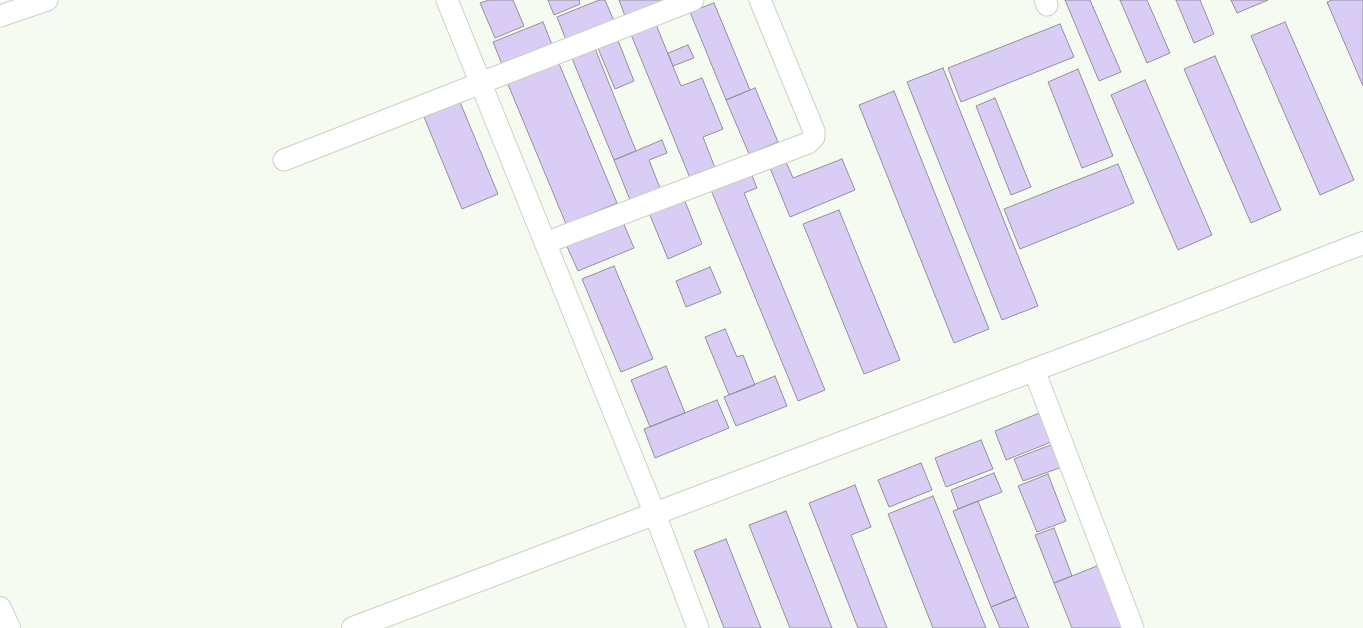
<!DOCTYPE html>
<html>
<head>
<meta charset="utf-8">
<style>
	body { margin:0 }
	canvas { display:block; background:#f6fbf1 }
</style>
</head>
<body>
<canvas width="1363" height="628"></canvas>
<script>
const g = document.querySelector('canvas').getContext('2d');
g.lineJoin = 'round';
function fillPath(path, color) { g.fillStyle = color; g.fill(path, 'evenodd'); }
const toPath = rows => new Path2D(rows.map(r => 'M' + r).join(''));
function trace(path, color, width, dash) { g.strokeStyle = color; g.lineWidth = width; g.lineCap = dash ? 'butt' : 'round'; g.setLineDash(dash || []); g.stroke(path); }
const building = toPath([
	[489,0,513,0,524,26,495,38,480,3,489,0],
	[548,0,579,0,580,4,554,15,548,0],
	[599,0,605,0,614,21,566,40,557,17,599,0],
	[619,0,665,0,625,16,619,0],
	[1065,0,1090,0,1121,72,1099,81,1065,0],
	[1120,0,1147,0,1170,53,1147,63,1120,0],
	[1176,0,1200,0,1214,34,1194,43,1176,0],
	[1231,0,1268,0,1237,13,1231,0],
	[1332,0,1363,0,1363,86,1327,2,1332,0],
	[714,3,750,90,726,100,690,12,714,3],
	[543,22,553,47,503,67,493,42,543,22],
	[655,22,681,86,702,78,723,129,703,137,715,168,690,178,630,32,655,22],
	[1285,22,1354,180,1320,195,1251,36,1285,22],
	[1060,24,1074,57,961,102,948,68,1060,24],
	[617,38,634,81,615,89,597,46,617,38],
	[688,45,694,58,673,66,668,53,688,45],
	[594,46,636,151,614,160,571,56,594,46],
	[1215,56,1281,210,1251,223,1184,69,1215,56],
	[558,61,617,203,566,224,507,82,558,61],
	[943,68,1038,306,1002,320,907,82,943,68],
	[1078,69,1113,156,1082,168,1048,82,1078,69],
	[1145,80,1212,235,1178,250,1111,95,1145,80],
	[755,88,778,142,749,154,726,100,755,88],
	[894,91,989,329,954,343,859,105,894,91],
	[995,98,1031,187,1011,195,976,106,995,98],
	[460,102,498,194,462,209,424,117,460,102],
	[662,140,667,153,649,160,660,188,630,200,614,160,662,140],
	[842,159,855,190,790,217,770,168,786,162,793,178,842,159],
	[1118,164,1134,203,1020,249,1004,209,1118,164],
	[751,173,757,188,744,193,825,390,798,401,711,190,751,173],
	[684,199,702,244,668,259,649,213,684,199],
	[839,210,900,360,864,374,803,224,839,210],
	[623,222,634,248,578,271,565,242,623,222],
	[614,266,653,359,621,372,582,279,614,266],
	[710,267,721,293,686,307,676,281,710,267],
	[725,329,737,357,743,355,755,385,729,395,705,337,725,329],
	[666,366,685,413,650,427,631,380,666,366],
	[775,376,787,406,736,426,724,397,775,376],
	[717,400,729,428,655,458,644,429,717,400],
	[1042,412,1054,441,1006,460,995,431,1042,412],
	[981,440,993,469,946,487,935,458,981,440],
	[1056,443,1065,466,1023,481,1014,459,1056,443],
	[921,463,932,490,889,507,878,480,921,463],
	[994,473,1002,492,958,509,951,490,994,473],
	[1048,474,1066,521,1037,532,1018,486,1048,474],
	[855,485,871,527,851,535,887,628,858,628,809,503,855,485],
	[933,496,986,628,933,628,888,514,933,496],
	[978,501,1016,597,991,607,953,511,978,501],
	[786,511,832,628,790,628,749,525,786,511],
	[1054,528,1072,576,1054,583,1035,535,1054,528],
	[726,539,761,628,724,628,694,551,726,539],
	[1102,564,1127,628,1072,628,1054,583,1102,564],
	[1016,597,1029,628,1000,628,991,607,1016,597]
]);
fillPath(building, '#d9cdf6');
trace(building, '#93909a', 1);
const street = toPath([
	[447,0,655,514,698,628],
	[1045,0,1047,5],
	[0,16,47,0],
	[284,160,693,0],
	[545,243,808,143,814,137,814,131,760,0],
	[1034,370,1133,628]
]);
const secondary = toPath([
	[353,628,1121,337,1363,243]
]);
const primary = toPath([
	[0,608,9,628]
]);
trace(street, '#ccd0c6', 23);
trace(secondary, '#ccd0c6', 24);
trace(primary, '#ccd0c6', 24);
trace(street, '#fff', 21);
trace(secondary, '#fff', 22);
trace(primary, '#fff', 22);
</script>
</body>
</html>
